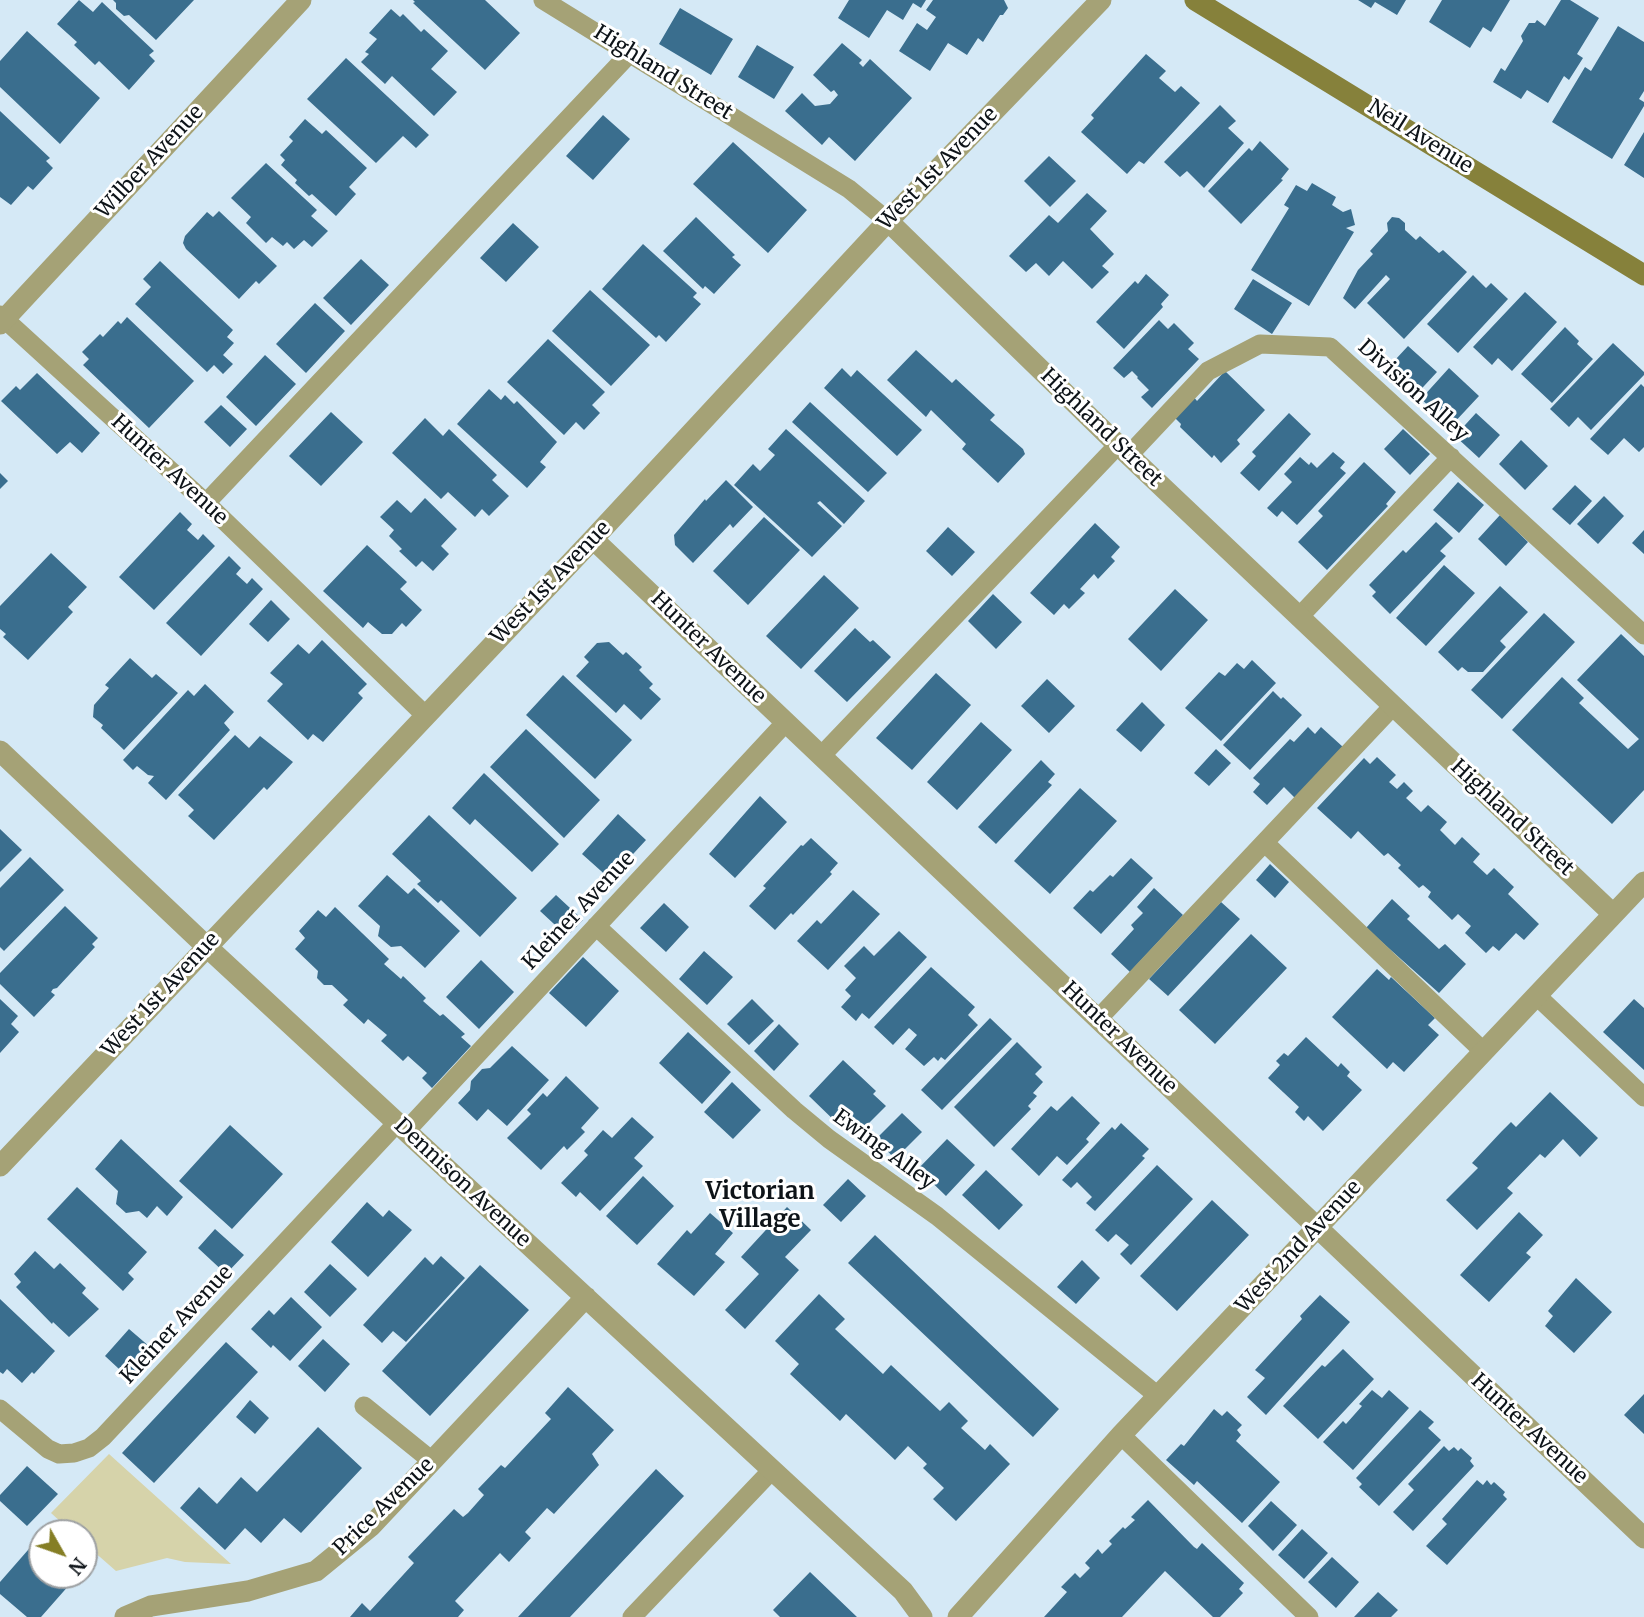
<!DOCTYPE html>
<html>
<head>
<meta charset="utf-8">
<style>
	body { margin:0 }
	#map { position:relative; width:1644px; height:1617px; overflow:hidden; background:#d5e9f6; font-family:Merriweather,serif }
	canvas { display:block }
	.north { position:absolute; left:28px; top:1519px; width:70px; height:70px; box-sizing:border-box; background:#fff; border:2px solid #9ea1a3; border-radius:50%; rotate:130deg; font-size:19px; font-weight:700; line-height:28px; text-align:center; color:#0d1318 }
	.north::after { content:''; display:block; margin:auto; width:24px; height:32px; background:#857e25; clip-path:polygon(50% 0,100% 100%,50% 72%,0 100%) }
</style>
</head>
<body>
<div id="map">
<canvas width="1644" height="1617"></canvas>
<div class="north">N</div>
</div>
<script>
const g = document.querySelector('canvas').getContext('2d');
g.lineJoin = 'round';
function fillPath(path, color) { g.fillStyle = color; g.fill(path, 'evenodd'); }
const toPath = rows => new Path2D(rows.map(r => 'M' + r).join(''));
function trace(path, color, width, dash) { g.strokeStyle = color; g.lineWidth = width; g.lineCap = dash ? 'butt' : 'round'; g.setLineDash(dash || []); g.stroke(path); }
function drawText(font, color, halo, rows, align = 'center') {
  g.font = font + ' Merriweather,serif'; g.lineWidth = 6; g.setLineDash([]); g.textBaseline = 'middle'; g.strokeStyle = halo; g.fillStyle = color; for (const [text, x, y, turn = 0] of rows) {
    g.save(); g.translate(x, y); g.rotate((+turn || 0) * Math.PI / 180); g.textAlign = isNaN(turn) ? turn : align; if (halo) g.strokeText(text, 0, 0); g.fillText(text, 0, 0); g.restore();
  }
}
fillPath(toPath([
	[109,1454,231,1564,185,1562,167,1558,116,1571,84,1543,84,1533,73,1533,51,1513]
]), '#d6d3aa');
fillPath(toPath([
	[79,0,93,12,102,2,154,51,149,55,155,61,129,90,99,61,95,65,74,45,77,42,57,24],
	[113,0,194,0,156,40,129,15,124,16,116,9,116,3],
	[413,0,485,0,520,33,485,70,413,3,415,2],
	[849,0,926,0,921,8,913,3,903,20,887,10,869,38,838,18],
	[933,0,1004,0,1008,8,1003,15,1000,15,983,42,978,38,967,55,948,43,930,71,899,51,917,23,927,30,936,17,926,10],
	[1358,0,1406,0,1397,15,1375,2,1371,8],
	[1442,0,1510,0,1491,32,1483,27,1470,48,1429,22],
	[1561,0,1570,0,1599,18,1577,54,1583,58,1569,80,1564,76,1548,103,1527,90,1521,99,1493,82,1501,68,1505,71,1523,41,1521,36,1529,23,1535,23,1537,20,1545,26],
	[680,8,733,39,711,75,659,44],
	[391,9,400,17,403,14,421,32,424,29,448,51,431,69,457,92,434,116,392,76,385,84,361,62,369,54,365,52,377,39,369,33],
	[1618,26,1644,42,1644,91,1639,99,1644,102,1644,106,1612,159,1552,122,1585,67,1591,71],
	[27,31,100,98,60,144,0,87,0,61],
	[842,43,862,60,859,63,863,67,870,59,912,98,855,161,829,137,822,145,785,111,802,93,815,106,830,104,838,95,834,90,831,92,813,75],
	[757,45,794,67,774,99,738,77],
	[1146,54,1166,71,1159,78,1175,92,1181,86,1200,103,1144,164,1139,161,1127,174,1081,132,1094,118,1091,115],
	[346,58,429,135,416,148,403,136,376,163,307,99],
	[1220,105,1236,121,1228,128,1244,143,1204,188,1187,171,1180,177,1164,162],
	[0,111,50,158,46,161,53,168,33,190,28,186,11,205,0,197],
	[603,115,630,139,593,180,566,156],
	[305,119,322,134,326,130,367,168,349,187,356,194,336,216,312,194,309,196,295,183,297,180,281,165,285,160,280,155,293,141,289,137],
	[1644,132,1644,178,1624,165],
	[1260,141,1289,169,1281,179,1283,180,1241,224,1208,191,1249,148,1252,151],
	[733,142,807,210,768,253,693,184],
	[1049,156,1076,181,1050,207,1024,181],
	[266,163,317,210,311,216,328,231,312,247,304,240,294,249,287,242,283,246,272,237,266,243,246,223,251,217,231,198],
	[1312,183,1336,197,1332,205,1343,212,1351,209,1355,225,1346,228,1354,232,1309,306,1251,270,1289,208,1284,205,1296,185,1307,191],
	[1087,193,1107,211,1090,229,1114,254,1102,266,1109,272,1092,289,1063,261,1049,276,1036,263,1026,272,1009,256,1049,215,1058,223],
	[219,211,277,266,259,284,256,281,239,299,186,249,183,243,185,236,207,212,213,217],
	[696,217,735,255,732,257,741,265,714,294,705,286,703,289,663,251],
	[1392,217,1399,218,1405,223,1405,230,1416,240,1420,236,1439,253,1443,250,1467,272,1404,339,1367,303,1390,279,1386,275,1355,309,1343,298,1358,270,1373,254,1370,251,1388,231,1387,223],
	[513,223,539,247,506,282,480,258],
	[643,244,697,293,693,297,701,304,666,342,659,335,656,338,602,289],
	[361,259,389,285,351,325,323,298],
	[160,261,233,330,227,337,234,343,223,355,233,364,223,374,214,365,207,372,135,304,151,287,143,279],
	[1146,274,1169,295,1161,304,1163,307,1124,349,1096,322,1135,281,1138,284],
	[1473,275,1486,288,1491,283,1508,299,1458,353,1427,324],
	[1253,279,1292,303,1272,334,1234,309],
	[590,290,650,345,611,386,552,331],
	[1525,292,1557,322,1512,371,1498,358,1492,365,1473,347],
	[315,303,345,331,306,373,276,344],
	[127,317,194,381,149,428,83,365,89,359,82,352,100,334,103,337,118,321,121,324],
	[1159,320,1168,329,1174,323,1194,343,1188,349,1199,359,1152,408,1141,397,1149,390,1137,378,1138,377,1132,371,1124,378,1113,368],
	[1565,327,1579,341,1577,344,1593,359,1552,403,1521,374],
	[548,339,605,392,592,405,600,413,584,430,576,422,564,435,507,382],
	[1613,343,1644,372,1644,375,1591,430,1578,417,1569,427,1550,409],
	[1408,346,1437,372,1412,399,1383,373],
	[916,350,952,383,956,379,995,415,990,420,1023,449,1025,454,998,483,962,449,966,444,931,410,926,417,887,380],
	[265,355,296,384,256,426,226,397],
	[842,368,851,377,857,370,922,430,897,456,824,388],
	[1449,368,1479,396,1451,426,1421,399],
	[1225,371,1265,410,1237,440,1240,444,1221,463,1214,455,1212,458,1180,427,1181,424,1173,416,1193,396,1197,401],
	[37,373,100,433,82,453,70,442,57,454,1,401,16,386,20,390],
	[1641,384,1644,387,1644,447,1639,452,1624,438,1608,455,1590,439],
	[489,389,501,400,505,395,514,404,517,401,557,442,540,462,546,467,527,488,457,424],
	[810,402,887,473,868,492,792,422],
	[221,405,247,429,230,447,204,422],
	[331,412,363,442,321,486,289,456],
	[1289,413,1311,434,1259,491,1240,473,1256,456,1252,452],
	[1476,413,1500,435,1479,458,1455,436],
	[425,418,443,436,449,429,497,475,492,480,509,496,489,516,482,509,475,517,448,492,441,499,392,453],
	[786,429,865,501,844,524,820,501,817,503,842,526,812,557,734,485,753,464,760,471,775,455,768,449],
	[1403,429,1430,454,1410,475,1384,449],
	[1521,440,1548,466,1525,490,1499,464],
	[1333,452,1345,462,1340,468,1346,473,1297,525,1282,511,1277,517,1267,508,1292,482,1284,474,1300,457,1309,465,1311,462,1317,468],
	[1364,462,1396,492,1386,504,1388,506,1327,570,1298,542,1323,516,1318,511],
	[0,473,8,481,0,489],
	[726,480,753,507,733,528,730,524,693,563,675,545,674,535,705,499,706,501],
	[1458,482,1484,505,1459,533,1433,510],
	[1575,485,1592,501,1570,525,1552,509],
	[1604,496,1624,516,1598,544,1577,524],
	[425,498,457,529,441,546,449,554,433,571,422,561,416,567,399,551,402,549,389,536,394,530,380,517,397,500,411,513],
	[180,512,192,524,187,530,198,540,203,534,215,546,154,610,119,577],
	[1500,515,1528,542,1506,566,1478,539],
	[764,517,800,550,748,605,713,571],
	[1436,522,1453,538,1440,551,1446,556,1390,614,1372,596,1376,592,1369,585,1403,550,1406,553],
	[1095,523,1120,547,1111,557,1115,561,1098,579,1094,574,1080,589,1085,593,1069,609,1064,604,1054,615,1030,593],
	[948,527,975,552,952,576,926,551],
	[1644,530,1644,554,1632,543],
	[367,545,407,582,400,589,422,610,406,627,402,623,392,634,382,634,368,622,363,628,323,591],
	[51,553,87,587,68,607,73,612,28,660,3,637,6,634,0,629,0,606],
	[229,556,241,568,236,574,247,584,252,578,263,589,201,656,166,623],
	[1444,565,1475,593,1426,646,1396,618],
	[824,575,859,608,801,669,766,636],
	[1500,586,1528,612,1500,641,1506,647,1483,672,1468,672,1462,667,1458,671,1438,652],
	[1175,589,1208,620,1161,671,1128,639],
	[993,594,1022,622,996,649,968,621],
	[271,600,290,619,268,642,249,624],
	[1544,613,1575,642,1502,719,1471,690],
	[855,628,870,642,873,640,891,657,847,702,814,671],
	[1621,634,1644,656,1644,790,1612,824,1512,730,1562,677,1584,698,1579,703,1628,749,1639,739,1577,680],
	[322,640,367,684,358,693,363,698,323,742,313,734,308,740,267,701,283,684,270,673,298,644,309,654],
	[609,642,623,655,626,652,642,667,639,670,653,684,649,688,661,699,641,720,624,704,616,713,576,676,589,662,584,657,597,643],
	[130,658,152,678,156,674,178,693,124,750,101,728,103,725,93,717,94,705,109,688,105,685],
	[1252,660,1276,683,1221,741,1185,708,1219,672,1225,676,1237,663,1244,669],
	[936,673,971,705,912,770,876,738],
	[563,675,632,740,595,779,526,715],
	[1047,679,1075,706,1049,733,1021,706],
	[205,684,234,712,224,723,230,730,166,800,148,783,154,776,148,775,137,766,133,770,123,760,188,690,194,696],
	[1273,691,1281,699,1283,697,1302,715,1250,770,1223,745],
	[1142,702,1165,725,1141,752,1116,730],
	[981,722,1012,750,957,810,927,782],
	[1308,727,1315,734,1321,727,1343,747,1295,798,1284,787,1267,805,1253,792,1260,784,1253,778,1290,739,1294,742],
	[526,729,600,800,564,838,490,767],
	[235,735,249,748,260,736,293,762,267,790,264,787,214,840,188,816,194,810,178,795],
	[1216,749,1231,763,1209,786,1194,773],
	[1377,757,1396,775,1389,782,1397,789,1404,782,1413,791,1406,798,1421,812,1428,805,1447,822,1440,830,1455,845,1462,837,1480,854,1473,862,1487,875,1494,868,1514,887,1508,894,1539,924,1524,940,1516,933,1499,951,1493,946,1486,953,1465,933,1471,926,1458,914,1452,920,1428,897,1431,892,1423,885,1419,888,1398,868,1401,865,1388,853,1384,856,1358,831,1351,839,1317,808,1364,758,1370,764],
	[1041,760,1055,774,1048,782,1052,785,996,844,978,827],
	[484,773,559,844,532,872,475,819,470,825,452,808],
	[1080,788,1117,821,1050,894,1014,861],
	[760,796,787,822,735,878,709,854],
	[618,814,646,840,610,879,582,854],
	[429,815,517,898,480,937,441,900,438,903,417,884,421,881,392,854],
	[0,829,22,850,0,872],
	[811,838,838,863,830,872,832,874,793,915,791,913,775,930,749,906,766,888,763,886,801,845,803,846],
	[30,857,64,890,4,951,0,947,0,888],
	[1131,858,1153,878,1101,934,1073,908,1090,890,1093,892,1110,875,1113,877],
	[1270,864,1289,882,1275,898,1256,880],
	[387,875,408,894,414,888,460,931,425,968,401,946,391,947,378,936,380,926,358,906],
	[1154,888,1183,915,1130,972,1111,954,1134,929,1131,925,1143,913,1137,907],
	[853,890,880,914,828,970,797,941,817,920,821,924],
	[556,895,583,920,567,936,540,911],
	[1392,899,1410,916,1407,919,1439,949,1445,944,1466,964,1439,993,1366,928],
	[1221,902,1240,919,1168,996,1149,979],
	[664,903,689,927,666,952,640,928],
	[65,906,98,938,92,944,95,947,57,988,53,989,51,992,55,995,34,1017,0,984,0,973],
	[335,907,389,959,384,964,401,979,403,976,426,998,423,1001,440,1016,443,1014,465,1034,461,1037,471,1046,432,1088,422,1078,427,1073,408,1056,403,1061,381,1041,387,1035,368,1019,364,1024,343,1005,348,1000,332,985,324,985,317,978,318,971,295,949,305,938,299,931,318,910,326,917],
	[899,931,927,957,869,1019,862,1013,856,1021,841,1007,851,996,845,990,856,978,844,966,864,946,874,956],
	[1251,934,1287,968,1215,1044,1179,1010],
	[704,951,733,977,707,1005,679,979],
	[583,957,619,991,586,1027,549,993],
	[481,960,514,992,479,1029,446,997],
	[931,967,975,1007,968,1015,978,1025,945,1060,941,1057,938,1061,934,1057,924,1066,905,1049,917,1035,909,1028,893,1045,874,1027],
	[1377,969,1389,980,1391,977,1435,1018,1428,1025,1439,1035,1404,1072,1393,1062,1387,1069,1332,1017],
	[0,999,18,1016,11,1024,19,1032,0,1053],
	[752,999,774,1021,749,1045,727,1024],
	[1634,999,1644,1008,1644,1070,1603,1032],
	[990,1018,1012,1039,942,1110,921,1090],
	[779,1024,799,1044,774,1071,754,1051],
	[688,1032,731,1072,702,1104,659,1063],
	[1306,1037,1338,1067,1341,1063,1350,1072,1347,1076,1362,1090,1323,1131,1308,1116,1304,1121,1295,1112,1299,1107,1268,1078,1280,1065,1276,1061,1284,1053,1288,1056],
	[1017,1042,1042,1067,1035,1074,1043,1082,1033,1093,1037,1096,1028,1106,1031,1109,994,1147,954,1107],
	[512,1046,549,1080,507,1126,488,1109,477,1121,458,1103,470,1090,471,1081,482,1069,490,1068],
	[843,1060,876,1091,873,1094,886,1106,857,1135,845,1123,841,1127,809,1096],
	[566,1076,599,1108,581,1128,585,1132,567,1150,564,1146,541,1170,507,1138,531,1114,527,1110,543,1093,547,1097],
	[732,1082,761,1110,733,1139,704,1112],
	[1550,1092,1598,1138,1580,1157,1563,1139,1545,1158,1540,1154,1507,1188,1513,1193,1477,1230,1446,1200,1478,1168,1472,1163,1502,1131,1511,1122,1516,1127],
	[1072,1096,1100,1123,1086,1139,1089,1142,1067,1165,1057,1156,1039,1176,1011,1149,1051,1106,1057,1111],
	[902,1113,922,1132,895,1159,876,1139],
	[632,1117,654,1137,634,1158,643,1166,600,1211,580,1192,576,1197,561,1183,588,1155,584,1151,603,1130,612,1138],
	[1121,1123,1149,1149,1142,1156,1145,1158,1095,1211,1086,1203,1092,1197,1077,1182,1071,1188,1062,1180,1112,1127,1115,1130],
	[230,1125,283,1174,232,1229,179,1181],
	[121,1139,183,1197,167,1216,157,1206,147,1218,139,1211,126,1213,116,1204,118,1191,95,1169],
	[947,1139,975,1165,946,1196,918,1169],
	[1157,1165,1193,1199,1131,1265,1120,1254,1129,1245,1116,1234,1108,1242,1095,1230],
	[986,1170,1023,1205,999,1230,962,1195],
	[643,1176,674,1206,637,1245,606,1216],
	[848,1179,866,1196,841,1222,823,1205],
	[77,1187,147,1252,128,1273,134,1279,123,1291,47,1219],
	[1212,1200,1249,1235,1177,1311,1140,1276],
	[367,1202,383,1217,389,1210,412,1230,368,1277,331,1242],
	[787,1207,811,1230,785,1257,799,1270,745,1329,725,1310,759,1274,741,1257],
	[1519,1212,1543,1235,1526,1253,1531,1257,1489,1302,1460,1275],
	[710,1213,733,1233,715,1254,725,1262,694,1296,657,1264,687,1230,691,1234],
	[215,1229,244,1255,226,1274,198,1248],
	[875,1235,1059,1409,1033,1437,848,1263],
	[35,1251,54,1269,60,1263,86,1288,82,1293,99,1309,69,1337,53,1322,52,1324,16,1287,21,1282,14,1274],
	[441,1256,465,1278,406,1342,393,1331,382,1343,363,1325,425,1257,433,1265],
	[1082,1260,1100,1278,1076,1304,1057,1287],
	[330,1264,357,1289,330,1317,304,1292],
	[480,1265,529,1310,430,1416,382,1371],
	[1576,1278,1612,1312,1574,1353,1545,1326,1553,1316,1548,1311],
	[819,1294,845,1319,835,1329,883,1374,891,1365,940,1411,949,1402,968,1421,961,1428,985,1450,990,1444,1010,1464,956,1521,933,1499,944,1488,923,1468,927,1464,908,1446,895,1460,846,1414,840,1421,790,1374,799,1364,775,1341],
	[1320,1295,1350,1322,1266,1415,1247,1397,1265,1378,1255,1370,1302,1319,1300,1316],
	[291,1297,322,1327,290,1361,273,1345,271,1348,251,1329,269,1310,274,1315],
	[0,1299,55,1351,34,1374,32,1372,22,1383,7,1369,3,1374,0,1372],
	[129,1329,157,1353,132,1381,105,1356],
	[323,1339,350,1364,325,1392,298,1366],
	[226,1342,258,1372,154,1483,122,1453],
	[1343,1349,1374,1379,1318,1439,1283,1406,1322,1365,1325,1367],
	[568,1387,614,1430,592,1454,599,1465,554,1514,547,1508,525,1532,531,1538,509,1562,500,1553,455,1601,464,1610,458,1617,350,1617,362,1603,370,1611,414,1563,408,1557,454,1509,463,1517,468,1513,484,1495,478,1489,501,1465,505,1468,551,1419,545,1413],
	[1372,1390,1382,1398,1389,1390,1409,1408,1353,1470,1323,1442,1343,1421,1346,1424,1362,1406,1359,1404],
	[1644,1394,1644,1434,1624,1415],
	[250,1400,269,1418,255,1434,236,1417],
	[1214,1409,1222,1416,1227,1411,1242,1425,1237,1430,1241,1435,1236,1441,1280,1482,1242,1523,1197,1481,1194,1485,1166,1460,1181,1444,1184,1446],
	[1420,1410,1434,1422,1428,1428,1441,1440,1379,1506,1359,1487,1362,1484,1356,1478],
	[318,1427,362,1468,301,1533,284,1518,261,1543,245,1528,225,1550,180,1508,199,1487,217,1504,241,1477,257,1492],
	[1444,1446,1449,1451,1454,1447,1458,1451,1461,1448,1472,1458,1470,1461,1474,1466,1413,1531,1393,1512,1414,1490,1408,1484],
	[27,1466,58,1494,27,1526,0,1501,0,1495],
	[656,1469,684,1496,570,1617,518,1617],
	[1477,1480,1483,1485,1487,1480,1491,1485,1494,1482,1505,1492,1503,1495,1507,1499,1447,1565,1426,1546,1447,1524,1442,1519],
	[1148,1500,1194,1547,1197,1549,1202,1543,1244,1583,1239,1589,1243,1593,1220,1617,1213,1617,1165,1571,1122,1617,1044,1617,1067,1592,1061,1587,1075,1573,1080,1578,1090,1568,1085,1563,1098,1549,1102,1554,1112,1544,1109,1541,1123,1527,1125,1529,1135,1520,1131,1517],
	[1271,1501,1297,1525,1273,1551,1248,1526],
	[1302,1529,1328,1553,1304,1579,1278,1555],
	[42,1534,42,1575,78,1575,41,1617,27,1617,0,1594,0,1582],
	[1332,1557,1359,1582,1336,1608,1308,1582],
	[810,1572,857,1617,780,1617,773,1610],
	[1378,1592,1398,1610,1391,1617,1354,1617]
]), '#3a6e8e');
trace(toPath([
	[543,0,849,189,888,221],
	[0,315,206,503,425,715],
	[1129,455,1208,371,1260,344,1330,347,1644,635],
	[206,503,631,52],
	[1299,617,1451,457],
	[822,755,1118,445],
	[1265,843,1483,1051],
	[596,926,794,1110,829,1139,937,1216,1158,1396],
	[1537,996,1644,1097],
	[1098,1019,1393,706],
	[406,1131,786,722],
	[364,1406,432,1461],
	[0,1409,48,1449,59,1454,74,1453,89,1448,103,1437,397,1123],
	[1121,1435,1309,1617],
	[632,1617,772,1470]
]), '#a5a276', 19);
trace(toPath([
	[888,221,1118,445,1613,914],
	[0,324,301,0],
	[593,539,1644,1538],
	[0,751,206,946,903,1591,922,1617],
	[0,1166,593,539,888,221,1101,0],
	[125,1617,151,1606,248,1591,316,1571,371,1526,586,1297],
	[958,1617,1121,1435,1644,882]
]), '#a5a276', 21);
trace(toPath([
	[1195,0,1644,275]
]), '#86813b', 21);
drawText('21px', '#0d1318', '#fff', [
	["Highland Street",663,73,32],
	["Neil Avenue",1420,137,32],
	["Wilber Avenue",150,162,-47],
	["West 1st Avenue",938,169,-46],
	["Division Alley",1413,391,42],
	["Highland Street",1101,428,44],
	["Hunter Avenue",169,470,43],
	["West 1st Avenue",551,583,-46],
	["Hunter Avenue",708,648,44],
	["Highland Street",1512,818,43],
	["Kleiner Avenue",579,911,-47],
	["West 1st Avenue",161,995,-47],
	["Hunter Avenue",1119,1038,44],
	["Ewing Alley",884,1150,36],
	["Dennison Avenue",462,1183,43],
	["West 2nd Avenue",1299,1247,-47],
	["Kleiner Avenue",177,1325,-47],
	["Hunter Avenue",1529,1429,43],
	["Price Avenue",384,1507,-44]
]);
drawText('bold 24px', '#0d1318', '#fff', [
	["Victorian",760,1192],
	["Village",760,1220]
]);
</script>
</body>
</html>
